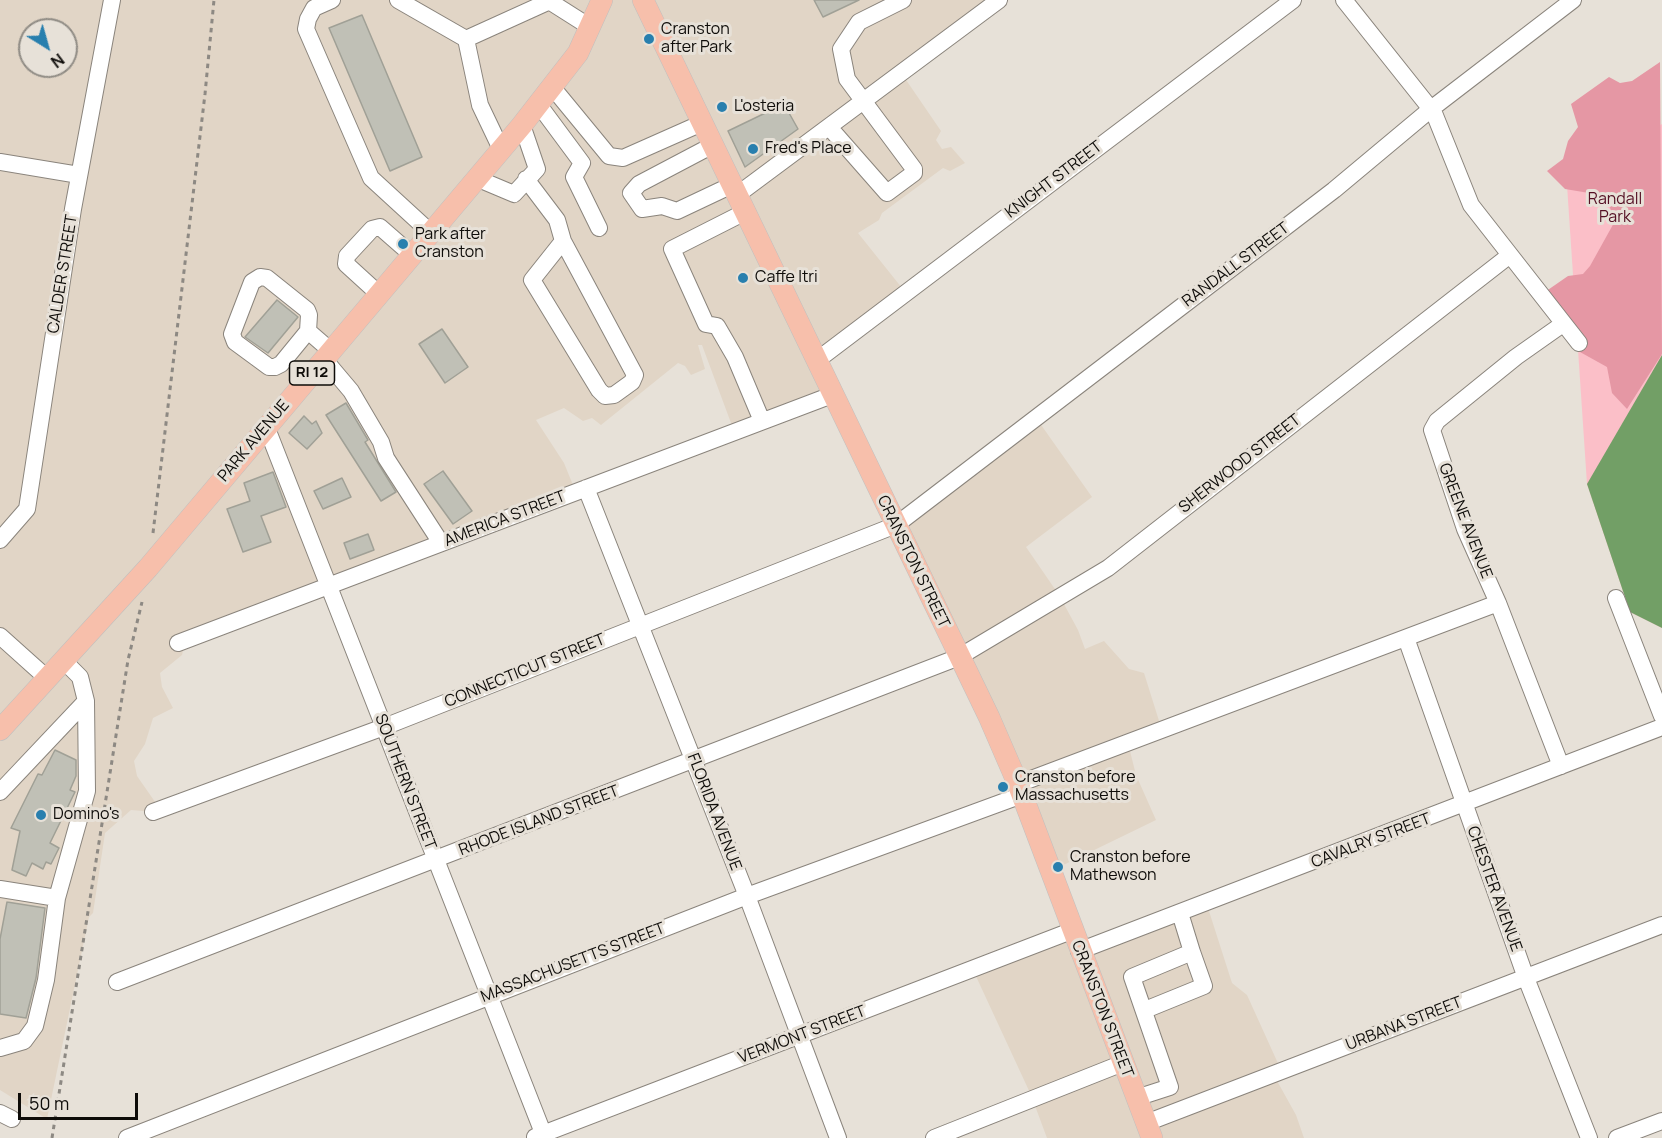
<!DOCTYPE html>
<html>
<head>
<meta charset="utf-8">
<style>
	body { margin:0 }
	#map { position:relative; width:1662px; height:1138px; overflow:hidden; background:#e7e1d8; font-family:Manrope,sans-serif }
	canvas { display:block }
	.north { position:absolute; left:18px; top:18px; width:60px; height:60px; box-sizing:border-box; background:#e7e1d8; border:2px solid #908c85; border-radius:50%; rotate:143deg; font-size:16px; font-weight:700; line-height:24px; text-align:center; color:#0e0c09 }
	.north::after { content:''; display:block; margin:auto; width:21px; height:27px; background:#287fae; clip-path:polygon(50% 0,100% 100%,50% 72%,0 100%) }
	.scale { position:absolute; left:18px; top:1093px; width:120px; height:27px; box-sizing:border-box; border:3px solid #0e0c09; border-top:0; padding-left:8px; font-size:18px; line-height:21px; white-space:nowrap; color:#0e0c09; -webkit-text-stroke:4px #e7e1d8; paint-order:stroke }
</style>
</head>
<body>
<div id="map">
<canvas width="1662" height="1138"></canvas>
<div class="north">N</div>
<div class="scale">50 m</div>
</div>
<script>
const g = document.querySelector('canvas').getContext('2d');
g.lineJoin = 'round';
function fillPath(path, color) { g.fillStyle = color; g.fill(path, 'evenodd'); }
const toPath = rows => new Path2D(rows.map(r => 'M' + r).join(''));
function trace(path, color, width, dash) { g.strokeStyle = color; g.lineWidth = width; g.lineCap = dash ? 'butt' : 'round'; g.setLineDash(dash || []); g.stroke(path); }
function drawText(font, color, halo, rows, align = 'center') {
  g.font = font + ' Manrope,sans-serif'; g.lineWidth = 6; g.setLineDash([]); g.textBaseline = 'middle'; g.strokeStyle = halo; g.fillStyle = color; for (const [text, x, y, turn = 0] of rows) {
    g.save(); g.translate(x, y); g.rotate((+turn || 0) * Math.PI / 180); g.textAlign = isNaN(turn) ? turn : align; if (halo) g.strokeText(text, 0, 0); g.fillText(text, 0, 0); g.restore();
  }
}
fillPath(toPath([
	[0,0,999,0,902,74,941,131,936,140,942,149,951,147,965,163,950,171,943,168,882,213,879,220,858,233,906,293,820,361,830,393,734,431,702,345,698,345,705,369,691,375,685,366,678,363,601,425,592,418,583,421,564,408,536,420,564,463,575,490,185,642,182,655,160,673,162,687,173,708,153,718,145,744,134,761,137,776,160,809,155,812,131,810,105,833,93,913,89,917,47,1119,0,1090],
	[30,30,66,30,66,66,30,66],
	[1039,422,1092,497,1026,547,1059,595,1078,630,1085,649,1104,641,1129,669,1144,673,1160,724,1127,739,1136,775,1156,820,1049,872,899,532],
	[1208,908,1232,983,1247,995,1281,1070,1276,1079,1296,1115,1304,1138,1047,1138,1031,1095,974,972,1069,933,1080,950]
]), '#e1d5c6');
fillPath(toPath([
	[1662,124,1662,628,1630,612,1587,484,1567,185]
]), '#fbbfc8');
fillPath(toPath([
	[1660,62,1662,354,1627,409,1612,393,1607,367,1580,352,1558,328,1542,294,1568,276,1583,274,1590,266,1615,221,1607,200,1595,194,1565,189,1547,171,1563,159,1568,141,1578,127,1571,104,1609,77,1620,83,1632,81]
]), '#e597a4');
fillPath(toPath([
	[1662,355,1662,628,1630,612,1587,484]
]), '#729f66');
const building = toPath([
	[814,0,859,0,823,17,814,0],
	[362,15,422,157,390,171,329,28,362,15],
	[784,104,798,129,745,167,728,131,784,104],
	[277,300,298,317,268,353,245,337,277,300],
	[442,329,468,367,445,383,419,344,442,329],
	[346,403,368,440,365,442,396,492,381,501,326,415,346,403],
	[304,416,312,424,316,421,322,433,307,449,289,433,304,416],
	[443,471,472,511,453,524,424,484,443,471],
	[273,472,286,507,261,516,271,542,243,552,227,509,250,501,244,483,273,472],
	[342,478,351,497,323,509,314,491,342,478],
	[368,534,374,550,350,559,344,543,368,534],
	[55,750,76,760,76,776,70,790,75,792,50,843,59,848,51,864,46,862,43,869,32,863,26,876,12,870,20,831,11,828,38,774,42,775,55,750],
	[7,902,45,908,36,978,26,1018,0,1014,0,939,7,902]
]);
fillPath(building, '#c0c0b6');
trace(building, '#a0a096', 1.5);
const minor = toPath([
	[332,0,314,8,308,19,306,29,371,178,431,233],
	[398,0,466,39,480,105,501,149],
	[1344,0,1434,113,1471,205,1579,343],
	[549,1,590,27],
	[466,39,552,0],
	[553,88,609,156,623,158,702,123],
	[539,105,582,163,574,177,599,228],
	[829,127,887,193,914,173,914,169,847,79,841,49,859,22,903,0],
	[713,145,639,184,631,193,642,209,662,206,677,211,732,185],
	[0,162,79,175],
	[476,178,514,194,537,169,522,125],
	[526,179,557,220,563,241,635,375,632,382,614,395,605,396,599,390,532,280,563,241],
	[737,195,999,0],
	[745,212,672,249,706,324,717,326,735,357,762,421],
	[260,277,267,278,307,310,309,315,308,331,281,364,275,367,269,367,235,342,232,334,252,282,260,277],
	[380,295,346,264,347,256,372,229,380,227,412,255],
	[1560,326,1516,357,1437,421,1432,430,1465,529,1498,603,1561,766],
	[308,331,331,351],
	[324,359,351,391,381,442,386,458,441,543],
	[816,361,1293,0],
	[266,426,545,1138],
	[586,488,747,896,838,1138],
	[0,540,27,509,73,209,112,0],
	[1616,598,1662,716],
	[0,636,48,679],
	[1406,638,1526,978,1589,1138],
	[178,643,832,395],
	[1018,784,1498,603],
	[0,792,86,701,80,677,65,662],
	[153,812,384,727,896,525,1334,190,1431,109,1573,0],
	[0,889,57,898],
	[1079,951,1662,727],
	[117,982,959,657,1108,568,1510,255],
	[1145,1010,1204,986,1192,952],
	[0,1048,24,1041,35,1026,46,980,57,898,87,791,86,701],
	[1136,1098,1170,1087,1132,977,1192,952,1180,913],
	[0,1113,12,1119],
	[1146,1123,1662,925],
	[535,1137,1071,931],
	[127,1138,747,896,1022,795],
	[934,1138,1123,1063],
	[1617,1138,1662,1121]
]);
const major = toPath([
	[643,0,989,717,1018,784,1152,1138],
	[0,730,148,568,522,125,578,53,602,0]
]);
trace(minor, '#8a847c', 18);
trace(major, '#c0c0bf', 22);
trace(toPath([
	[153,533,205,94,214,0],
	[52,1138,128,660,142,602]
]), '#8d8983', 3, [4.5, 4.5]);
trace(minor, '#fff', 16);
trace(major, '#f7bfab', 21);
for (const [x, y, r, color] of [
	[649,39,6,"#287fae"],
	[722,107,6,"#287fae"],
	[753,149,6,"#287fae"],
	[403,244,6,"#287fae"],
	[743,278,6,"#287fae"],
	[1003,787,6,"#287fae"],
	[41,815,6,"#287fae"],
	[1058,867,6,"#287fae"]
]) { const dot = new Path2D(); dot.arc(x, y, r, 0, 2 * Math.PI); g.fillStyle = color; g.fill(dot); trace(dot, '#e7e1d8', 2); }
for (const [x, y, w] of [
	[312,373,45]
]) { const box = new Path2D(); box.roundRect(x - w / 2, y - 12, w, 24, 4.5); g.fillStyle = '#e7e1d8'; g.fill(box); trace(box, '#0e0c09', 1.5); }
drawText('bold 15px', '#0e0c09', null, [
	["RI 12",312,373]
]);
drawText('16px', '#0e0c09', '#e7e1d8', [
	["Cranston",661,30],
	["after Park",661,48],
	["L'osteria",734,107],
	["Fred's Place",765,149],
	["Park after",415,235],
	["Cranston",415,253],
	["Caffe Itri",755,278],
	["Cranston before",1015,778],
	["Massachusetts",1015,796],
	["Domino's",53,815],
	["Cranston before",1070,858],
	["Mathewson",1070,876]
], 'left');
drawText('16px', '#0e0c09', '#e7e1d8', [
	["KNIGHT STREET",1054,180,-37],
	["RANDALL STREET",1236,265,-37],
	["CALDER STREET",63,274,-81],
	["PARK AVENUE",254,441,-50],
	["SHERWOOD STREET",1240,464,-38],
	["AMERICA STREET",505,519,-21],
	["GREENE AVENUE",1465,521,69],
	["CRANSTON STREET",913,562,64],
	["CONNECTICUT STREET",525,671,-22],
	["SOUTHERN STREET",405,782,69],
	["FLORIDA AVENUE",714,812,69],
	["RHODE ISLAND STREET",539,821,-21],
	["CAVALRY STREET",1371,841,-21],
	["CHESTER AVENUE",1494,889,70],
	["MASSACHUSETTS STREET",573,963,-21],
	["CRANSTON STREET",1102,1009,69],
	["URBANA STREET",1404,1024,-21],
	["VERMONT STREET",802,1035,-21]
]);
drawText('16px', '#541024', '#e7e1d8', [
	["Randall",1615,200],
	["Park",1615,218]
]);
</script>
</body>
</html>
